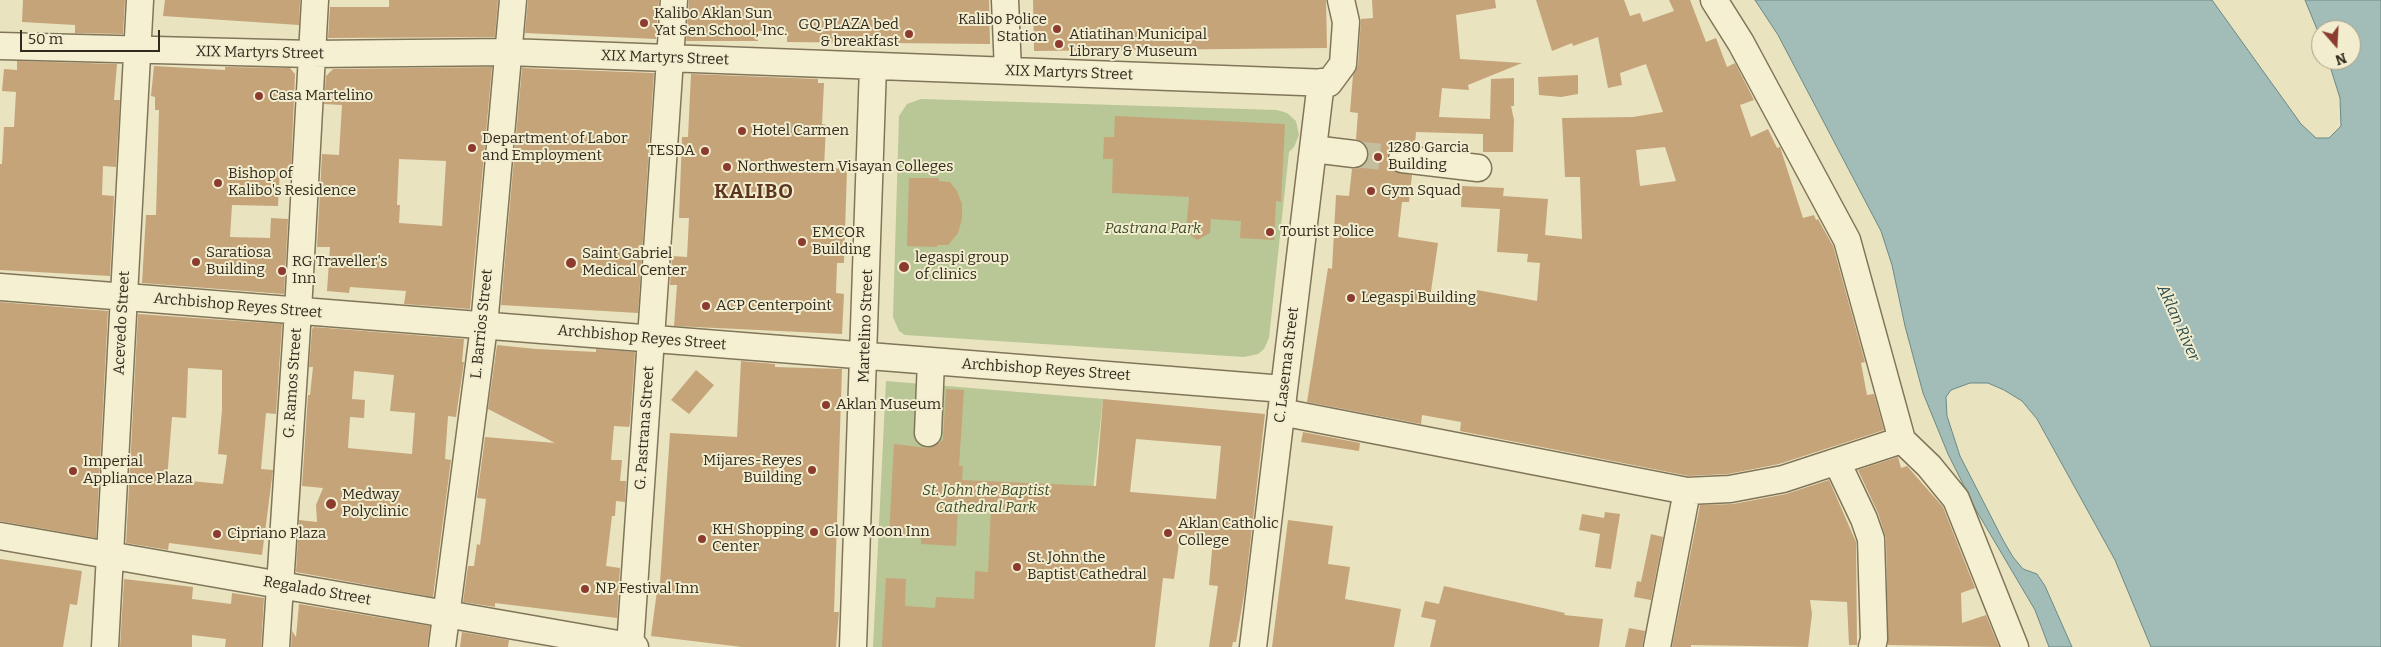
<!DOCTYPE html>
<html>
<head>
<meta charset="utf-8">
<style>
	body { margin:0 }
	#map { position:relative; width:2381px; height:647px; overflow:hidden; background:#e9e3c0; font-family:Bitter,serif }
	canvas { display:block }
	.north { position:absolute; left:2311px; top:20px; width:50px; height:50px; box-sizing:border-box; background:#f2edcf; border:1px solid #a59f88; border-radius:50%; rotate:161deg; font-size:14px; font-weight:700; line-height:20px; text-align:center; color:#322a1d }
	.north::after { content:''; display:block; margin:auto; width:18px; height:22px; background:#8b3c2f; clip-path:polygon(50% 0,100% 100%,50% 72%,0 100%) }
	.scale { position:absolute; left:20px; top:30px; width:140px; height:22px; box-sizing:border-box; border:2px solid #322a1d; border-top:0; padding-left:6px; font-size:15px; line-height:18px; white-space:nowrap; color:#322a1d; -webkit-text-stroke:4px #f2edcf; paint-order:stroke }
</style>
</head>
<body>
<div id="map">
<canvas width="2381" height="647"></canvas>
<div class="north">N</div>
<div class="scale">50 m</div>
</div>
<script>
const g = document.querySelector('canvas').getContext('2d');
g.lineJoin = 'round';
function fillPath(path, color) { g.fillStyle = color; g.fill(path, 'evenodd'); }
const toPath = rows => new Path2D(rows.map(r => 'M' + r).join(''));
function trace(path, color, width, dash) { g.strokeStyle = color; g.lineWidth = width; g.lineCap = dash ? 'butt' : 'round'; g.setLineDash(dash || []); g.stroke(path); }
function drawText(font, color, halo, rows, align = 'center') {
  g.font = font + ' Bitter,serif'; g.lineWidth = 4; g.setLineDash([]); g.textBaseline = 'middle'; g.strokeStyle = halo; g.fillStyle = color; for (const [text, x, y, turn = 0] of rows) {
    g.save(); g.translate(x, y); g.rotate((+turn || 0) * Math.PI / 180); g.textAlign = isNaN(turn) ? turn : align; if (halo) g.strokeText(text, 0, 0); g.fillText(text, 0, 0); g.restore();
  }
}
fillPath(toPath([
	[921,99,1277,110,1287,113,1296,121,1299,135,1294,147,1289,152,1269,338,1264,349,1258,354,1244,357,905,335,899,331,893,317,899,116,907,104],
	[886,381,1103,399,1076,647,873,647]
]), '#b9c695');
const water = toPath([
	[1755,0,2212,0,2301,124,2316,138,2329,138,2341,126,2340,98,2328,60,2351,60,2351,30,2321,30,2321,39,2305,0,2381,0,2381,647,2151,647,2115,560,2037,419,2022,401,2004,390,1988,383,1970,383,1951,390,1946,397,1947,416,1960,456,2003,540,2013,557,2023,569,2037,574,2045,586,2072,647,2049,647,2035,610,1976,510,1948,454,1923,393,1905,326,1892,265,1881,231,1778,35,1755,0]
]);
fillPath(water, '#a2bcb8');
trace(water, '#6b8986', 1);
fillPath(toPath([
	[23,0,125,0,123,34,75,33,75,25,22,22],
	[165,0,300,0,299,25,163,16],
	[389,0,498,0,495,37,328,38,330,7,389,7],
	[528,0,659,0,656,39,525,33],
	[689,0,989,0,990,44,787,42,787,31,758,31,758,41,686,41],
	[1033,0,1326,0,1327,48,1034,51],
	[1372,0,1495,0,1496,8,1456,15,1460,59,1522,63,1468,85,1469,90,1442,88,1439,117,1490,119,1491,79,1514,78,1514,106,1511,106,1514,120,1513,152,1483,152,1483,134,1416,132,1415,145,1397,145,1390,150,1387,157,1388,165,1393,171,1412,175,1409,202,1402,202,1398,237,1438,243,1430,298,1474,303,1477,290,1537,301,1540,263,1527,262,1528,254,1497,252,1500,209,1461,207,1462,186,1504,188,1503,196,1548,199,1545,235,1582,239,1580,177,1565,177,1562,118,1633,117,1663,112,1646,64,1620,73,1622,85,1608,88,1598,37,1573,46,1572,43,1552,51,1536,0,1624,0,1630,16,1640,13,1643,22,1674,11,1669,0,1690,0,1706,42,1716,38,1727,67,1735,63,1751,94,1754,100,1740,105,1751,137,1768,129,1777,148,1780,147,1803,218,1814,215,1816,220,1818,219,1833,246,1865,362,1861,363,1867,395,1874,394,1884,430,1779,464,1728,474,1689,476,1460,431,1461,422,1422,415,1421,424,1307,402,1328,268,1332,269,1336,195,1349,196,1352,169,1360,168,1366,163,1369,156,1368,148,1363,142,1356,139,1358,113,1350,112,1353,75,1358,65,1361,19,1373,18],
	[1665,147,1676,181,1640,186,1636,150],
	[17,61,117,64,114,100,120,100,116,167,103,166,102,195,114,196,110,276,0,270,0,164,2,164,4,127,14,127,16,92,2,91,4,69,17,70],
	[154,66,225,70,225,67,290,68,295,74,291,171,280,171,278,206,232,205,230,237,270,238,271,218,288,219,284,294,142,283,146,215,156,215,159,110,155,110,155,97,151,96],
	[492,67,470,309,404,304,406,291,350,287,349,293,327,291,330,247,317,247,322,154,339,155,342,105,324,104,326,76,333,69],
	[399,159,446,161,442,226,399,223,400,205,397,205],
	[522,68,654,73,638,313,501,305],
	[691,74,818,79,818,83,824,83,822,124,826,125,824,168,847,169,844,263,837,263,836,293,844,294,842,334,674,326,677,285,670,285,672,256,687,257,689,218,679,218,682,137,688,137],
	[1578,75,1578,94,1561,97,1539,95,1538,77],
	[1115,116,1285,124,1281,202,1276,201,1274,240,1240,238,1241,221,1211,219,1210,233,1197,240,1186,232,1189,197,1112,193,1113,159,1103,159,1104,137,1114,137],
	[909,178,939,178,939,181,950,182,957,191,962,204,962,219,958,233,948,245,937,245,937,247,907,246],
	[0,302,108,311,96,538,0,521],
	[138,314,282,324,276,414,266,413,261,469,273,470,262,555,169,543,168,550,126,543],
	[188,368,222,370,222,410,218,454,227,455,223,484,167,479,172,417,186,418],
	[314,327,464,339,462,362,464,362,456,417,448,416,445,459,451,460,433,597,296,572,299,520,317,522,316,505,323,488,302,486,308,395,310,395,313,367,309,367,312,329],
	[354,371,394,375,390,411,415,413,412,454,348,448,350,417,364,418,365,400,352,399],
	[497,345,536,349,596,352,596,349,635,352,630,423,629,427,614,426,611,460,622,460,620,481,626,481,625,502,616,501,615,516,612,516,606,566,620,568,617,618,495,603,495,607,463,602,468,566,474,566,477,544,480,545,486,499,477,498,485,437,555,443,488,409],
	[741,361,775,364,775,367,842,369,834,612,839,612,836,647,742,647,651,636,658,583,660,583,670,433,737,437],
	[696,370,714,385,689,414,671,400],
	[946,389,964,390,959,466,963,466,962,480,1096,486,1103,399,1265,414,1245,589,1236,642,1233,642,1232,647,1209,647,1218,586,1209,585,1213,539,1180,536,1174,579,1163,578,1155,647,882,647,886,578,906,579,905,606,935,608,936,597,974,599,975,571,988,572,991,508,958,506,956,546,921,544,921,537,889,535,894,444,928,448,935,446,943,440],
	[1136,439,1221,446,1216,499,1130,492],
	[1303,432,1360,443,1359,451,1301,442],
	[1898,457,1901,468,1907,466,1943,507,1975,588,1961,593,1962,623,1986,615,1999,647,1888,645,1886,538,1878,513,1858,470],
	[1829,480,1856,542,1857,645,1849,645,1847,602,1810,600,1812,614,1808,647,1691,645,1691,647,1672,647,1700,505,1733,504,1786,494],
	[1605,512,1620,514,1611,569,1595,567,1600,534,1579,530,1582,514,1604,518],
	[1288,520,1333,526,1328,564,1350,567,1345,599,1401,609,1394,647,1272,647],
	[1651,534,1663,537,1651,600,1634,597,1637,581,1641,582],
	[0,559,82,571,77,605,70,604,63,647,0,647],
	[124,579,193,587,192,599,231,604,232,593,264,598,261,647,225,647,226,639,192,635,192,647,120,647],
	[1444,586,1565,613,1564,615,1603,619,1599,647,1430,647,1436,620,1421,617,1425,601,1439,604],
	[299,604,430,626,427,647,291,647,292,631,296,637],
	[1629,628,1645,631,1642,647,1625,647],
	[462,632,509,640,508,647,460,647]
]), '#c5a479');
trace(toPath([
	[1354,154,1402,159]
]), '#c4be9f', 26, [26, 13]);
const minor = toPath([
	[1005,0,1008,71],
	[1714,0,1741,43,1847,240,1902,440,1929,466,1956,499,2015,647],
	[0,46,311,54,508,52,1329,83,1343,64,1346,22,1341,0],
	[1313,149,1354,154],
	[1402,159,1478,168],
	[0,287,1284,389],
	[1281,412,1687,491,1730,489,1783,479,1902,440],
	[928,433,931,361],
	[1837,462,1864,519,1871,539,1874,639,1872,647],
	[0,536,635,647],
	[105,647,140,0],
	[276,647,298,311,315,0],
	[442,647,484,326,513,0],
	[630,647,674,0],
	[853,647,873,66],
	[1253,647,1321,82],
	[1657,647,1687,491]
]);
trace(minor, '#817559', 29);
trace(minor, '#f5f0d2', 26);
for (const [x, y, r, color] of [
	[644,23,5,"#8b3c2f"],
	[1057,29,5,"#8b3c2f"],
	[909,34,5,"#8b3c2f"],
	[1059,44,5,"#8b3c2f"],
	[259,96,5,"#8b3c2f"],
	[742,131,5,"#8b3c2f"],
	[472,148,5,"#8b3c2f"],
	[705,151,5,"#8b3c2f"],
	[1378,157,5,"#8b3c2f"],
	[727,167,5,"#8b3c2f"],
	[218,183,5,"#8b3c2f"],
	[1371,191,5,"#8b3c2f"],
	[1270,232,5,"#8b3c2f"],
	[802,242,5,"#8b3c2f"],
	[196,262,5,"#8b3c2f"],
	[571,263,6,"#8b3c2f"],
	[904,267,6,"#8b3c2f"],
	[282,271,5,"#8b3c2f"],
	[1351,298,5,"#8b3c2f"],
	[706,306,5,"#8b3c2f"],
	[826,405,5,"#8b3c2f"],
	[812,470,5,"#8b3c2f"],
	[73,471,5,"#8b3c2f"],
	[331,504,6,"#8b3c2f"],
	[814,532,5,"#8b3c2f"],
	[1168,533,5,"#8b3c2f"],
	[217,534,5,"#8b3c2f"],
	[702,539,5,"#8b3c2f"],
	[1017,567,5,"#8b3c2f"],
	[585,589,5,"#8b3c2f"]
]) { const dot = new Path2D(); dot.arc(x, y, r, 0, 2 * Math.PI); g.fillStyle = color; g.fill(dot); trace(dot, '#f2edcf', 2); }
drawText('15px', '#322a1d', '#f2edcf', [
	["Kalibo Aklan Sun",654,14],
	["Yat Sen School, Inc.",654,31],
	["Kalibo Police",1047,20,"right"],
	["Station",1047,37,"right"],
	["GQ PLAZA bed",899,25,"right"],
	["& breakfast",899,42,"right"],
	["Atiatihan Municipal",1069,35],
	["Library & Museum",1069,52],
	["Casa Martelino",269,96],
	["Hotel Carmen",752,131],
	["Department of Labor",482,139],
	["and Employment",482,156],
	["1280 Garcia",1388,148],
	["Building",1388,165],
	["TESDA",695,151,"right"],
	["Northwestern Visayan Colleges",737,167],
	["Bishop of",228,174],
	["Kalibo's Residence",228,191],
	["Gym Squad",1381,191],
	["Tourist Police",1280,232],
	["EMCOR",812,233],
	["Building",812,250],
	["Saratiosa",206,253],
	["Building",206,270],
	["Saint Gabriel",582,254],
	["Medical Center",582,271],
	["legaspi group",915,258],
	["of clinics",915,275],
	["RG Traveller's",292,262],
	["Inn",292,279],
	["Legaspi Building",1361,298],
	["ACP Centerpoint",716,306],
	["Aklan Museum",836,405],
	["Mijares-Reyes",802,461,"right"],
	["Building",802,478,"right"],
	["Imperial",83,462],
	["Appliance Plaza",83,479],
	["Medway",342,495],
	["Polyclinic",342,512],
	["Aklan Catholic",1178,524],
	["College",1178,541],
	["KH Shopping",712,530],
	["Center",712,547],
	["Glow Moon Inn",824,532],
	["Cipriano Plaza",227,534],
	["St. John the",1027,558],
	["Baptist Cathedral",1027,575],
	["NP Festival Inn",595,589]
], 'left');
drawText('15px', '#322a1d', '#f2edcf', [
	["XIX Martyrs Street",260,53,1],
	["XIX Martyrs Street",665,58,2],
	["XIX Martyrs Street",1069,73,2],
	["Archbishop Reyes Street",238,306,5],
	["Acevedo Street",122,323,-87],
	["L. Barrios Street",482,324,-84],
	["Martelino Street",866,326,-88],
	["Archbishop Reyes Street",642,338,5],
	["C. Laserna Street",1287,365,-83],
	["Archbishop Reyes Street",1046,370,4],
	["G. Ramos Street",293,383,-86],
	["G. Pastrana Street",645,428,-86],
	["Regalado Street",317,591,10]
]);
drawText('italic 15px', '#3c4c25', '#f2edcf', [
	["Pastrana Park",1153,229],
	["St. John the Baptist",986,491],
	["Cathedral Park",986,508]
]);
drawText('italic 16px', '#2d4d50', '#f2edcf', [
	["Aklan River",2178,323,66]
]);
g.letterSpacing = '1px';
drawText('bold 20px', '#5b3520', '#f2edcf', [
	["KALIBO",754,192]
]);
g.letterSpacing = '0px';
</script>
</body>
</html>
